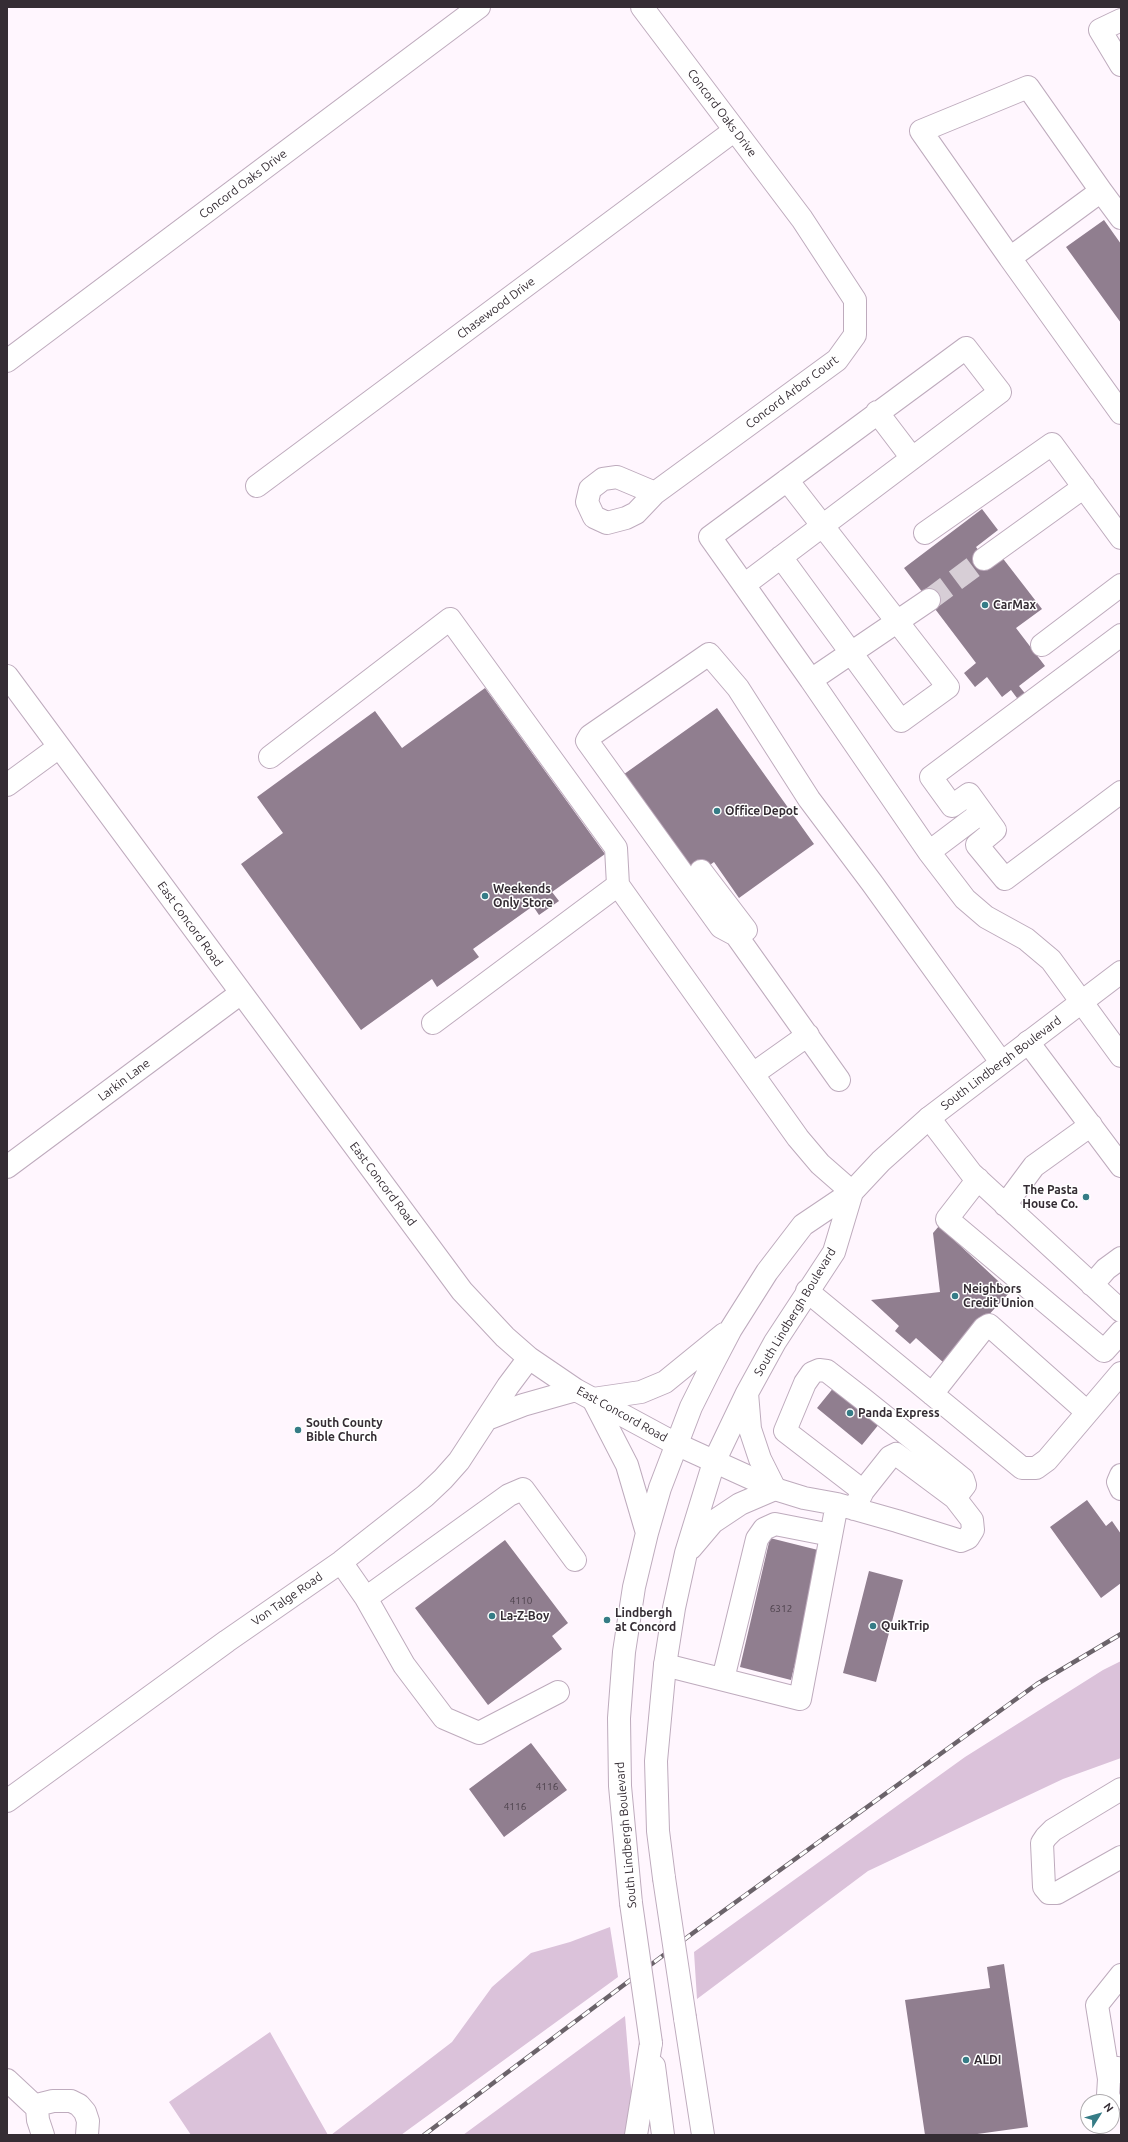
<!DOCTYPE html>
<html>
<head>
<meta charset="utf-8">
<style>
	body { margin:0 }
	#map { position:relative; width:1128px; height:2142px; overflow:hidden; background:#fff6fe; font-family:Ubuntu,sans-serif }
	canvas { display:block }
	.frame { position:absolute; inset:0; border:8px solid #352d34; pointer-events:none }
	.north { position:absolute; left:1080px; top:2094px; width:40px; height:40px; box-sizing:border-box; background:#fff; border:1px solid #aeabae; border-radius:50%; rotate:53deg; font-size:11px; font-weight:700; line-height:16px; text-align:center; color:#352d34 }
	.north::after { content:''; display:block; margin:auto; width:14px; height:18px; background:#357c86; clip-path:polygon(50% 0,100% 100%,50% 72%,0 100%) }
</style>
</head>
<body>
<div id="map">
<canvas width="1128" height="2142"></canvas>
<div class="frame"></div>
<div class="north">N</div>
</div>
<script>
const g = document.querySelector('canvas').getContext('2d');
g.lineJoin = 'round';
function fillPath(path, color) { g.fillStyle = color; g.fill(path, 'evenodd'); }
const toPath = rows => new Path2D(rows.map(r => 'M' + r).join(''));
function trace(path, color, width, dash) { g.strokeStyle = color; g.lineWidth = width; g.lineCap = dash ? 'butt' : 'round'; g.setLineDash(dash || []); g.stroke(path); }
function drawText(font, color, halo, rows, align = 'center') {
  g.font = font + ' Ubuntu,sans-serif'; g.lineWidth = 3; g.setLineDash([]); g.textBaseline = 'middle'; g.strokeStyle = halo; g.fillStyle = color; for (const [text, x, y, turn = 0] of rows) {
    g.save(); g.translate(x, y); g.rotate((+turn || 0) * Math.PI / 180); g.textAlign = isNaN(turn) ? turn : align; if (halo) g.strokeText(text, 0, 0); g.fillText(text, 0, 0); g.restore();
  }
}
fillPath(toPath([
	[1121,1661,1121,1758,1063,1779,868,1871,697,1999,694,1952,965,1757,1103,1670],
	[610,1927,618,1977,401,2135,331,2135,452,2042,492,1987,531,1953,570,1942],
	[625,2016,633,2112,628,2135,463,2135],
	[270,2032,328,2135,191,2135,169,2102]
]), '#dbc2da');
fillPath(toPath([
	[1104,220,1121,244,1121,323,1066,247],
	[982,509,998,530,976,547,989,565,1001,556,1042,609,1016,628,1045,666,1019,686,1028,697,1020,702,1011,690,1002,697,987,677,975,687,964,673,976,663,904,568],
	[485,688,605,854,552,892,559,901,539,915,533,906,473,949,479,957,437,987,432,979,361,1030,241,864,283,833,257,797,375,711,402,748],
	[717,708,814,844,739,898,714,862,692,878,620,777],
	[939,1226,1010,1292,944,1363,916,1338,910,1344,895,1331,899,1326,871,1300,940,1292,933,1233],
	[839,1381,884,1418,862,1445,817,1408],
	[1087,1500,1106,1526,1112,1521,1121,1534,1121,1583,1101,1598,1050,1527],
	[770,1538,822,1551,791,1680,740,1667],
	[505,1540,568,1623,552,1636,562,1649,488,1705,415,1608],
	[869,1571,903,1580,876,1682,843,1673],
	[531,1743,567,1790,504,1837,469,1789],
	[1004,1964,1028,2127,970,2135,925,2135,905,2000,990,1988,987,1967]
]), '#907e8f');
trace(toPath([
	[929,600,984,559]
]), '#d7ced6', 22, [22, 11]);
const minor = toPath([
	[642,7,802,219,855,300,855,335,837,360,655,493,617,477,603,479,590,489,587,502,594,517,607,523,626,518,636,513,655,493],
	[1121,20,1100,30,1121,65],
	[1101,191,1121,218],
	[1010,258,921,131,1028,87,1101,191,1010,258,1121,413],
	[7,361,479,7],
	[877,412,912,458],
	[257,486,735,130],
	[925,533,1052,444,1121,538],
	[781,557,901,721,948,687,787,480],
	[984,559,1084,487],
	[744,585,710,537,966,348,1000,392,744,585,811,680],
	[929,600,811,680,929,852,965,899,986,917,1026,939,1051,960,1121,1056],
	[1042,645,1121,585],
	[7,676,462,1291,505,1337,529,1358,576,1390,676,1444,775,1489,804,1498,837,1504,897,1521,961,1541,968,1538,973,1530,972,1520,955,1498,896,1454,890,1457,863,1491,854,1509],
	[270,757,450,619,616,848,618,885,798,1138,820,1164,852,1192],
	[7,785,59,747],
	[982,812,969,794,952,806,931,777,1121,635],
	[929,852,982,812,995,830,977,845,1005,879,1121,792],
	[701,871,746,930],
	[433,1023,618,885],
	[1028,1042,1121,1166],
	[753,1074,808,1035],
	[839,1080,736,935,721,927,587,741,590,736,709,654,738,688,809,799,872,883,1001,1062],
	[929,1118,971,1173,1121,1311],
	[7,1167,241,993],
	[978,1179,947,1219,1104,1351,1121,1332],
	[1005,1205,1034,1166,1091,1125],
	[1092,1285,1106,1269,1121,1258],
	[807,1291,1022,1468,1036,1468,1047,1460,1121,1373],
	[932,1394,984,1328,989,1325,1087,1412],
	[487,1419,523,1405,576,1390],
	[1121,1475,1118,1482,1121,1489],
	[863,1491,785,1431,805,1383,812,1373,819,1370,827,1371,863,1399,963,1479,965,1485,955,1498],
	[341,1562,366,1598,404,1665,444,1718,479,1733,558,1692],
	[366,1598,509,1495,523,1489,575,1560],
	[665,1665,800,1699,837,1504],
	[723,1679,757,1539,764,1529,775,1524,831,1535],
	[1121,1789,1053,1830,1046,1837,1042,1843,1044,1887,1049,1893,1057,1893,1121,1857],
	[7,1801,227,1641,341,1562,425,1496,443,1479,459,1461,508,1386,529,1358],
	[1109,2079,1097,2005,1121,1975],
	[7,2080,37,2108,38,2120,43,2135],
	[1111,2102,1108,2095,1109,2079,1118,2068],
	[37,2108,41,2104,53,2101,71,2101,79,2105,85,2112,88,2121,87,2135]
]);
const major = toPath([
	[647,1533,627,1465,593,1399,641,1392,665,1382,724,1334],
	[691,1548,713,1522,740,1504,775,1489,760,1459,750,1429,747,1393],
	[664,1878,658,1831,656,1761,665,1665,674,1608,686,1553,714,1462,747,1393,775,1342,834,1252,852,1192],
	[631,1903,620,1786,619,1718,624,1652,634,1587,647,1533,660,1488,691,1407,710,1369,731,1329,767,1272,803,1225,852,1192,881,1161,929,1118,1121,972],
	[685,2018,703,2135],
	[654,2066,663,2135],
	[636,2135,651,2043]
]);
trace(minor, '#beabbd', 24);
trace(major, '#beabbd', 24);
trace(minor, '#fff', 22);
trace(major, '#fff', 22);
const rail = toPath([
	[424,2135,693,1933,1037,1684,1121,1634]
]);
trace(rail, '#6b636a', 4.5);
trace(rail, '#fff', 3, [9]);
const majorBridge = toPath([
	[664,1878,685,2018],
	[631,1903,651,2043]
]);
trace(majorBridge, '#beabbd', 24, []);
trace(majorBridge, '#fff', 22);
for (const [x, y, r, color] of [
	[985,605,4,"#357c86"],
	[717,811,4,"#357c86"],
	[485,896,4,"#357c86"],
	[1086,1197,4,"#357c86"],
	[955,1296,4,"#357c86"],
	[850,1413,4,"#357c86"],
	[298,1430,4,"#357c86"],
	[492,1616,4,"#357c86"],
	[607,1620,4,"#357c86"],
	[873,1626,4,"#357c86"],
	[966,2060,4,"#357c86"]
]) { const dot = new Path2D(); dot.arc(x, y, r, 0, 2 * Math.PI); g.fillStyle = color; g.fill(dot); trace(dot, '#fff', 1.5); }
drawText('10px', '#4c414b', null, [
	["4110",521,1601],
	["6312",781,1609],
	["4116",547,1787],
	["4116",515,1807]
]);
drawText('12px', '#352d34', '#fff', [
	["Concord Oaks Drive",722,113,53],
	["Concord Oaks Drive",243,184,-37],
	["Chasewood Drive",496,308,-37],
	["Concord Arbor Court",792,392,-37],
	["East Concord Road",190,924,54],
	["South Lindbergh Boulevard",1001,1063,-37],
	["Larkin Lane",124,1080,-37],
	["East Concord Road",383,1184,53],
	["South Lindbergh Boulevard",795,1312,-59],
	["East Concord Road",622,1414,29],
	["Von Talge Road",287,1599,-35],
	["South Lindbergh Boulevard",626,1835,-95]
]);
drawText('bold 12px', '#352d34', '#fff', [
	["CarMax",993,605],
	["Office Depot",725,811],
	["Weekends",493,889],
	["Only Store",493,903],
	["The Pasta",1078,1190,"right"],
	["House Co.",1078,1204,"right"],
	["Neighbors",963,1289],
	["Credit Union",963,1303],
	["Panda Express",858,1413],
	["South County",306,1423],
	["Bible Church",306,1437],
	["Lindbergh",615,1613],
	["at Concord",615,1627],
	["La-Z-Boy",500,1616],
	["QuikTrip",881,1626],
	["ALDI",974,2060]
], 'left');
</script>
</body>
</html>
